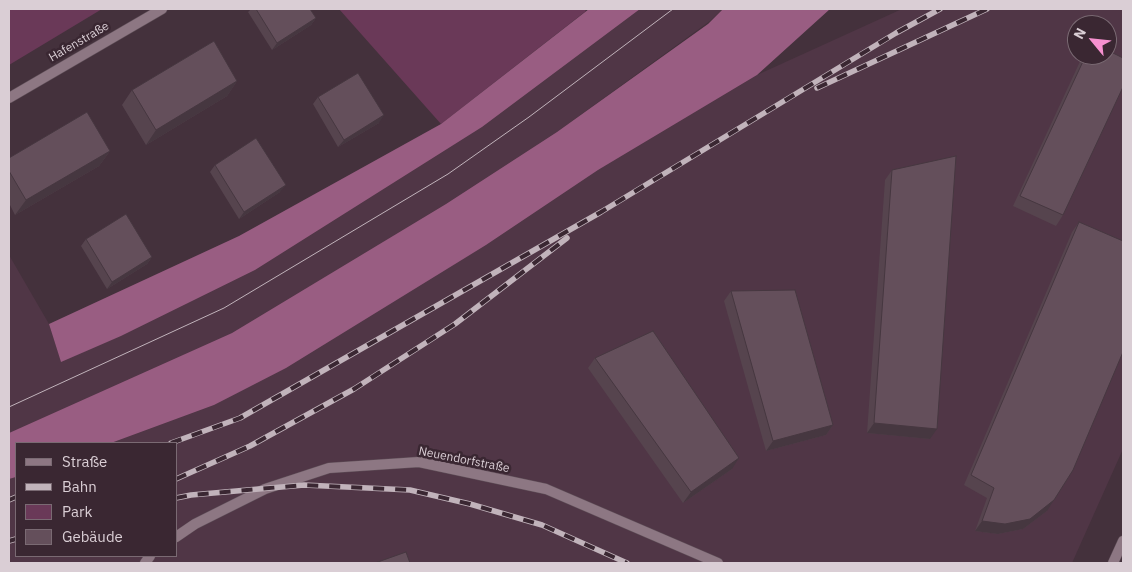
<!DOCTYPE html>
<html>
<head>
<meta charset="utf-8">
<style>
	body { margin:0 }
	#map { position:relative; width:1132px; height:572px; overflow:hidden; background:#44313c; font-family:"IBM Plex Sans",sans-serif }
	canvas { display:block }
	.frame { position:absolute; inset:0; border:10px solid #daced5; pointer-events:none }
	.legend { position:absolute; left:15px; top:442px; width:162px; height:115px; box-sizing:border-box; background:#3a2732; border:1px solid #7a6a73; margin:0; padding:6px 9px; list-style:none; font-size:15px; color:#daced5 }
	.legend li { display:flex; align-items:center; gap:10px; height:25px }
	.legend b { width:25px; border:1px solid #7a6a73 }
	.north { position:absolute; left:1067px; top:15px; width:50px; height:50px; box-sizing:border-box; background:#3a2732; border:1px solid #7a6a73; border-radius:50%; rotate:298deg; font-size:14px; font-weight:700; line-height:20px; text-align:center; color:#daced5 }
	.north::after { content:''; display:block; margin:auto; width:18px; height:22px; background:#f690cf; clip-path:polygon(50% 0,100% 100%,50% 72%,0 100%) }
</style>
</head>
<body>
<div id="map">
<canvas width="1132" height="572"></canvas>
<div class="frame"></div>
<ul class="legend">
<li><b style="height:6px;background:#8d7783"></b>Straße</li>
<li><b style="height:6px;background:#c1b3bb"></b>Bahn</li>
<li><b style="height:14px;background:#6a3958"></b>Park</li>
<li><b style="height:14px;background:#644f5b"></b>Gebäude</li>
</ul>
<div class="north">N</div>
</div>
<script>
const g = document.querySelector('canvas').getContext('2d');
g.lineJoin = 'round';
function fillPath(path, color) { g.fillStyle = color; g.fill(path, 'evenodd'); }
const toPath = rows => new Path2D(rows.map(r => 'M' + r).join(''));
function trace(path, color, width, dash) { g.strokeStyle = color; g.lineWidth = width; g.lineCap = dash ? 'butt' : 'round'; g.setLineDash(dash || []); g.stroke(path); }
function drawText(font, color, halo, rows, align = 'center') {
  g.font = font + ' "IBM Plex Sans",sans-serif'; g.lineWidth = 5; g.setLineDash([]); g.textBaseline = 'middle'; g.strokeStyle = halo; g.fillStyle = color; for (const [text, x, y, turn = 0] of rows) {
    g.save(); g.translate(x, y); g.rotate((+turn || 0) * Math.PI / 180); g.textAlign = isNaN(turn) ? turn : align; if (halo) g.strokeText(text, 0, 0); g.fillText(text, 0, 0); g.restore();
  }
}
fillPath(toPath([
	[640,9,723,9,710,21,557,132,446,204,232,333,9,433,9,255,49,324,61,361,121,336,255,270,482,127],
	[902,9,1123,9,1123,449,1072,563,9,563,9,479,16,477,16,556,176,556,176,443,111,443,214,405,486,245,598,170,757,75],
	[1077,25,1107,25,1107,55,1077,55]
]), '#503646');
fillPath(toPath([
	[9,9,102,9,9,65],
	[339,9,584,9,586,11,441,124]
]), '#6a3958');
fillPath(toPath([
	[589,9,640,9,482,127,255,270,121,336,61,362,49,324,239,236,441,124],
	[723,9,830,9,757,75,598,170,486,245,286,368,214,405,111,443,16,443,16,477,9,479,9,433,232,333,446,204,557,132,708,24]
]), '#995d82');
const street = toPath([
	[9,98,162,9],
	[176,537,195,524,265,489,329,468,419,462,546,489,718,563],
	[145,563,150,556],
	[1113,563,1123,541]
]);
trace(street, '#5f4f58', 11);
trace(street, '#8d7783', 10);
trace(toPath([
	[9,407,224,308,448,174,529,117,673,9]
]), '#c1b3bb', 1);
const rail = toPath([
	[817,88,987,9],
	[171,443,240,418,601,212,896,33,940,9],
	[176,479,250,446,354,389,455,324,567,238],
	[176,498,191,495,304,485,410,490,470,504,542,525,627,563],
	[9,500,16,497],
	[9,541,16,539]
]);
trace(rail, '#c1b3bb', 5.5);
trace(rail, '#3a2732', 4, [11]);
fillPath(toPath([
	[251,9,310,9,316,18,311,25,272,50,248,12],
	[1083,55,1107,55,1063,215,1056,226,1013,206],
	[237,81,227,96,146,145,122,105,132,90],
	[318,97,379,123,338,147,313,104],
	[110,151,99,166,15,215,9,203,9,158],
	[215,165,280,192,239,219,210,172],
	[892,170,930,439,867,433,885,180],
	[1079,222,1047,511,1023,529,998,534,975,531,987,498,964,485,1072,232],
	[86,239,152,257,147,264,107,289,81,246],
	[731,291,833,425,826,435,766,451,724,301],
	[595,358,732,469,683,503,588,368]
]), '#56444e');
fillPath(toPath([
	[316,18,311,25,272,50,277,43],
	[237,81,227,96,146,145,156,130],
	[384,115,379,123,338,147,344,140],
	[110,151,99,166,15,215,26,200],
	[286,185,280,192,239,219,244,212],
	[152,257,147,264,107,289,112,282],
	[874,423,937,429,930,439,867,433],
	[833,425,826,435,766,451,773,441],
	[739,458,732,469,683,503,691,492],
	[1054,500,1047,511,1023,529,998,534,975,531,982,521]
]), '#463740');
const building = toPath([
	[256,9,310,9,316,18,277,43,256,9],
	[214,41,237,81,156,130,132,90,214,41],
	[1107,50,1123,58,1123,87,1063,215,1020,196,1086,55,1107,55,1107,50],
	[358,73,384,115,344,140,318,97,358,73],
	[87,112,110,151,26,200,9,171,9,158,87,112],
	[256,138,286,185,244,212,215,165,256,138],
	[956,156,937,429,874,423,892,170,956,156],
	[126,214,152,257,112,282,86,239,126,214],
	[1079,222,1123,241,1123,352,1073,470,1054,500,1030,519,1005,524,982,521,994,488,971,475,1079,222],
	[795,290,833,425,773,441,731,291,795,290],
	[653,331,739,458,691,492,595,358,653,331],
	[406,552,410,563,375,563,406,552]
]);
fillPath(building, '#644f5b');
trace(building, '#463740', 1);
drawText('12px', '#daced5', '#3a2732', [
	["Hafenstraße",79,42,-30],
	["Neuendorfstraße",464,460,11]
]);
</script>
</body>
</html>
